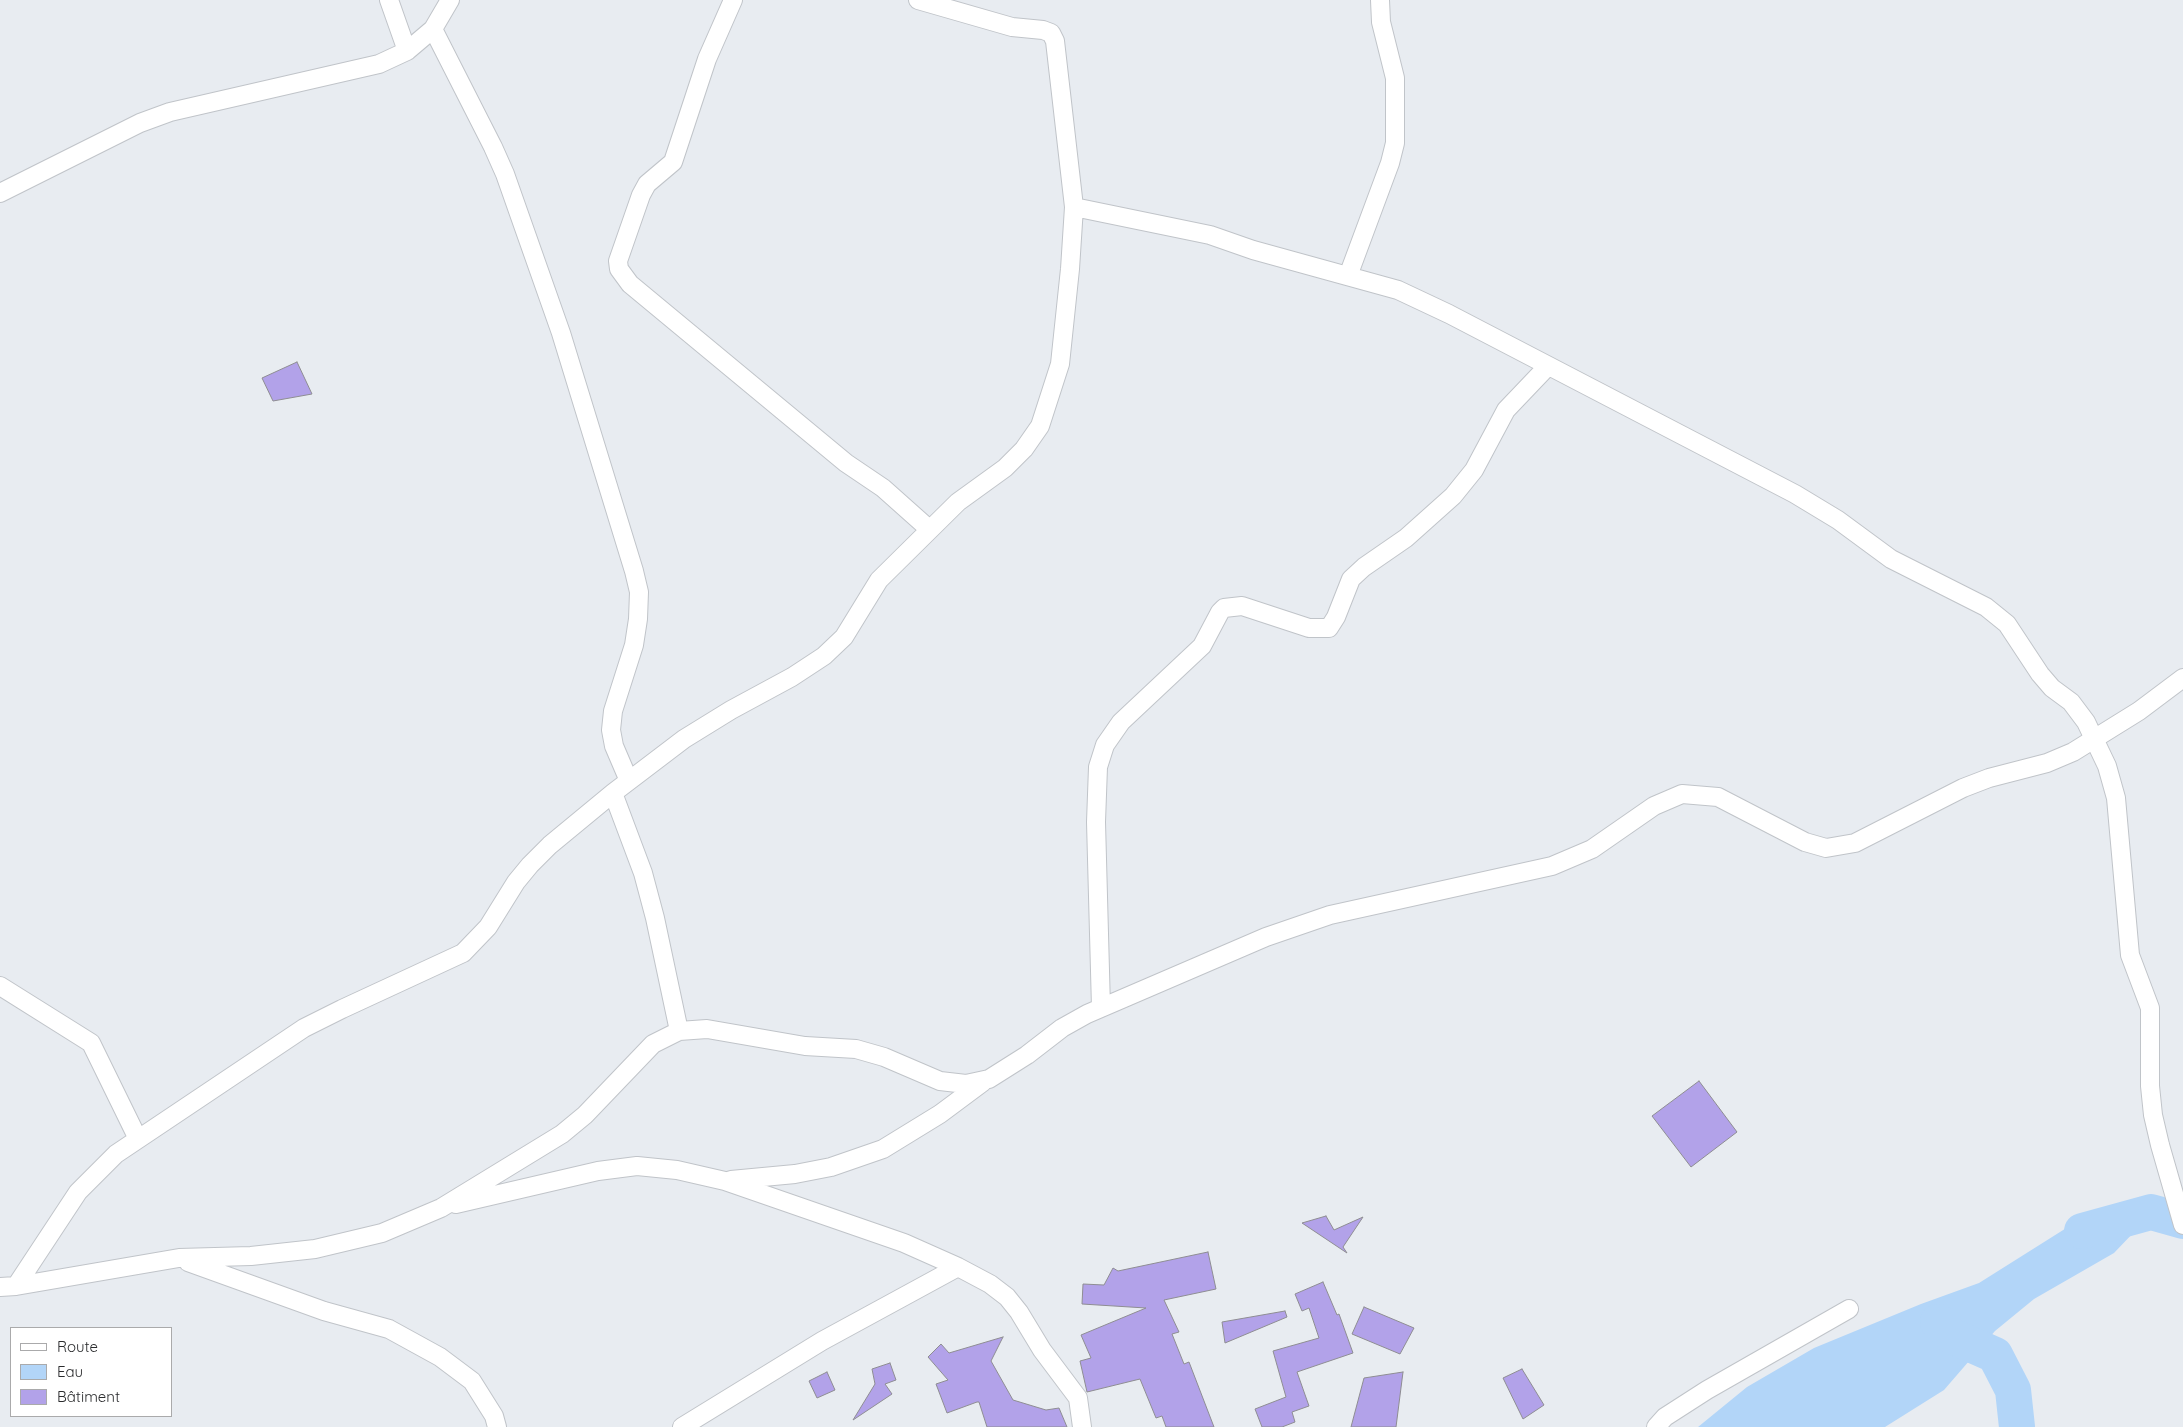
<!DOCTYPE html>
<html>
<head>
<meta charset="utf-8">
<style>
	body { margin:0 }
	#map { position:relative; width:2183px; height:1427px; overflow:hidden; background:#e8ecf1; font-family:Quicksand,sans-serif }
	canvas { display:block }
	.legend { position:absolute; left:10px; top:1327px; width:162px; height:90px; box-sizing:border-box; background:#fff; border:1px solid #aaaaab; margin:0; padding:6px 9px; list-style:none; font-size:15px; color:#2a2b2d }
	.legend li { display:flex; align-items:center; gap:10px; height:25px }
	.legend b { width:25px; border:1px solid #aaaaab }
</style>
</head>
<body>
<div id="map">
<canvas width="2183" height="1427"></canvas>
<ul class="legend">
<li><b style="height:6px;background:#fff"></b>Route</li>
<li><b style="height:14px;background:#b2d5f8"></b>Eau</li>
<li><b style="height:14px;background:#b2a2e9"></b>Bâtiment</li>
</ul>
</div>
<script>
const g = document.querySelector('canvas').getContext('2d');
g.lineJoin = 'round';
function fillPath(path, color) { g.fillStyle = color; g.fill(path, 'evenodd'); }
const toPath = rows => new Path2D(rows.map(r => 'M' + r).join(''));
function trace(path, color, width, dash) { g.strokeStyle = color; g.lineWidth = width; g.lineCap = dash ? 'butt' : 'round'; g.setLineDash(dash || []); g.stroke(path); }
fillPath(toPath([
	[2117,1204,2125,1208,2136,1230,2114,1253,2034,1299,1995,1331,1944,1390,1885,1427,1698,1427,1747,1387,1814,1348,1921,1304,1979,1283,2087,1215]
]), '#b2d5f8');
trace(toPath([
	[2082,1231,2151,1212,2183,1221],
	[1938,1322,1952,1336,1995,1355,2013,1390,2017,1427]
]), '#b2d5f8', 36);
const building = toPath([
	[297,362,312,394,273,401,262,378,297,362],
	[1699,1081,1737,1132,1691,1167,1652,1116,1699,1081],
	[1326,1216,1334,1230,1363,1217,1343,1247,1347,1253,1302,1223,1326,1216],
	[1208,1252,1216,1289,1164,1300,1179,1332,1172,1334,1184,1364,1189,1362,1214,1427,1166,1427,1162,1416,1156,1418,1140,1379,1087,1392,1080,1361,1091,1358,1081,1335,1146,1308,1082,1304,1083,1284,1104,1285,1113,1268,1118,1271,1208,1252],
	[1323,1282,1337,1315,1339,1314,1353,1353,1297,1372,1309,1406,1292,1412,1295,1422,1282,1427,1262,1427,1255,1409,1286,1397,1273,1351,1319,1338,1309,1308,1302,1311,1295,1294,1323,1282],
	[1364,1307,1414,1328,1400,1354,1352,1334,1364,1307],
	[1285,1311,1287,1317,1225,1343,1222,1322,1285,1311],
	[1003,1337,991,1361,1013,1400,1046,1410,1059,1408,1067,1427,987,1427,979,1402,977,1402,947,1413,936,1384,948,1380,928,1357,941,1344,949,1353,1003,1337],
	[890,1363,896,1380,885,1384,892,1394,853,1420,875,1384,872,1369,890,1363],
	[1522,1369,1544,1405,1523,1419,1503,1378,1522,1369],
	[827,1372,835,1390,817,1398,809,1381,827,1372],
	[1403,1372,1396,1427,1351,1427,1364,1378,1403,1372]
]);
fillPath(building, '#b2a2e9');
trace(building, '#8e8d92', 1);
const minor = toPath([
	[389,0,407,51],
	[733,0,707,59,673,162,647,184,641,195,618,261,619,269,630,284,846,463,883,488,929,529],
	[433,29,493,147,505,174,561,333,634,571,639,592,638,619,634,645,613,711,611,730,614,746,629,781],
	[0,193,140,123,170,112,379,64,407,51,433,29,450,0],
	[1074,207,1210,235,1253,250,1398,290,1449,314,1795,494,1838,520,1891,559,1986,607,2007,624,2040,674,2052,688,2071,702,2086,722,2107,766,2116,798,2130,955,2150,1008,2150,1086,2153,1115,2160,1145,2183,1225],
	[1348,276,1390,163,1395,143,1395,78,1381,22,1380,0],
	[613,793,643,873,655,918,679,1031],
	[0,986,91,1043,138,1139],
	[1101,1008,1096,822,1098,767,1105,745,1121,722,1202,646,1220,612,1224,608,1242,606,1309,628,1329,628,1336,617,1351,579,1364,567,1406,538,1453,496,1474,470,1506,410,1547,367],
	[731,1180,795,1174,831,1167,883,1149,940,1114,983,1082],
	[456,1204,598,1171,637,1166,677,1170,725,1181,904,1243,958,1267,990,1284,1007,1297,1019,1312,1042,1350,1078,1398,1082,1427],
	[188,1262,324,1311,389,1329,440,1357,472,1381,494,1416,497,1427],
	[16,1286,78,1192,116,1154,304,1028,342,1009,463,953,488,927,516,882,530,865,550,845,613,793,684,739,731,710,792,677,824,656,844,637,879,580,958,502,1005,468,1024,449,1040,426,1060,364,1070,269,1074,207,1055,41,1051,33,1043,30,1012,27,918,0],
	[0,1287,16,1286,179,1258,251,1256,315,1249,382,1233,441,1208,562,1134,585,1115,653,1044,679,1031,707,1029,805,1046,856,1049,884,1057,940,1081,966,1084,989,1079,1027,1055,1062,1028,1087,1014,1266,937,1330,915,1552,866,1592,849,1654,806,1682,794,1718,797,1805,842,1826,848,1855,843,1963,788,1989,778,2047,763,2073,752,2139,711,2183,678],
	[682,1427,822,1341,958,1267],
	[1656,1427,1665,1417,1707,1390,1849,1309]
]);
trace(minor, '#c0c4c9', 20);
trace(minor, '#fff', 18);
</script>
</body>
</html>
